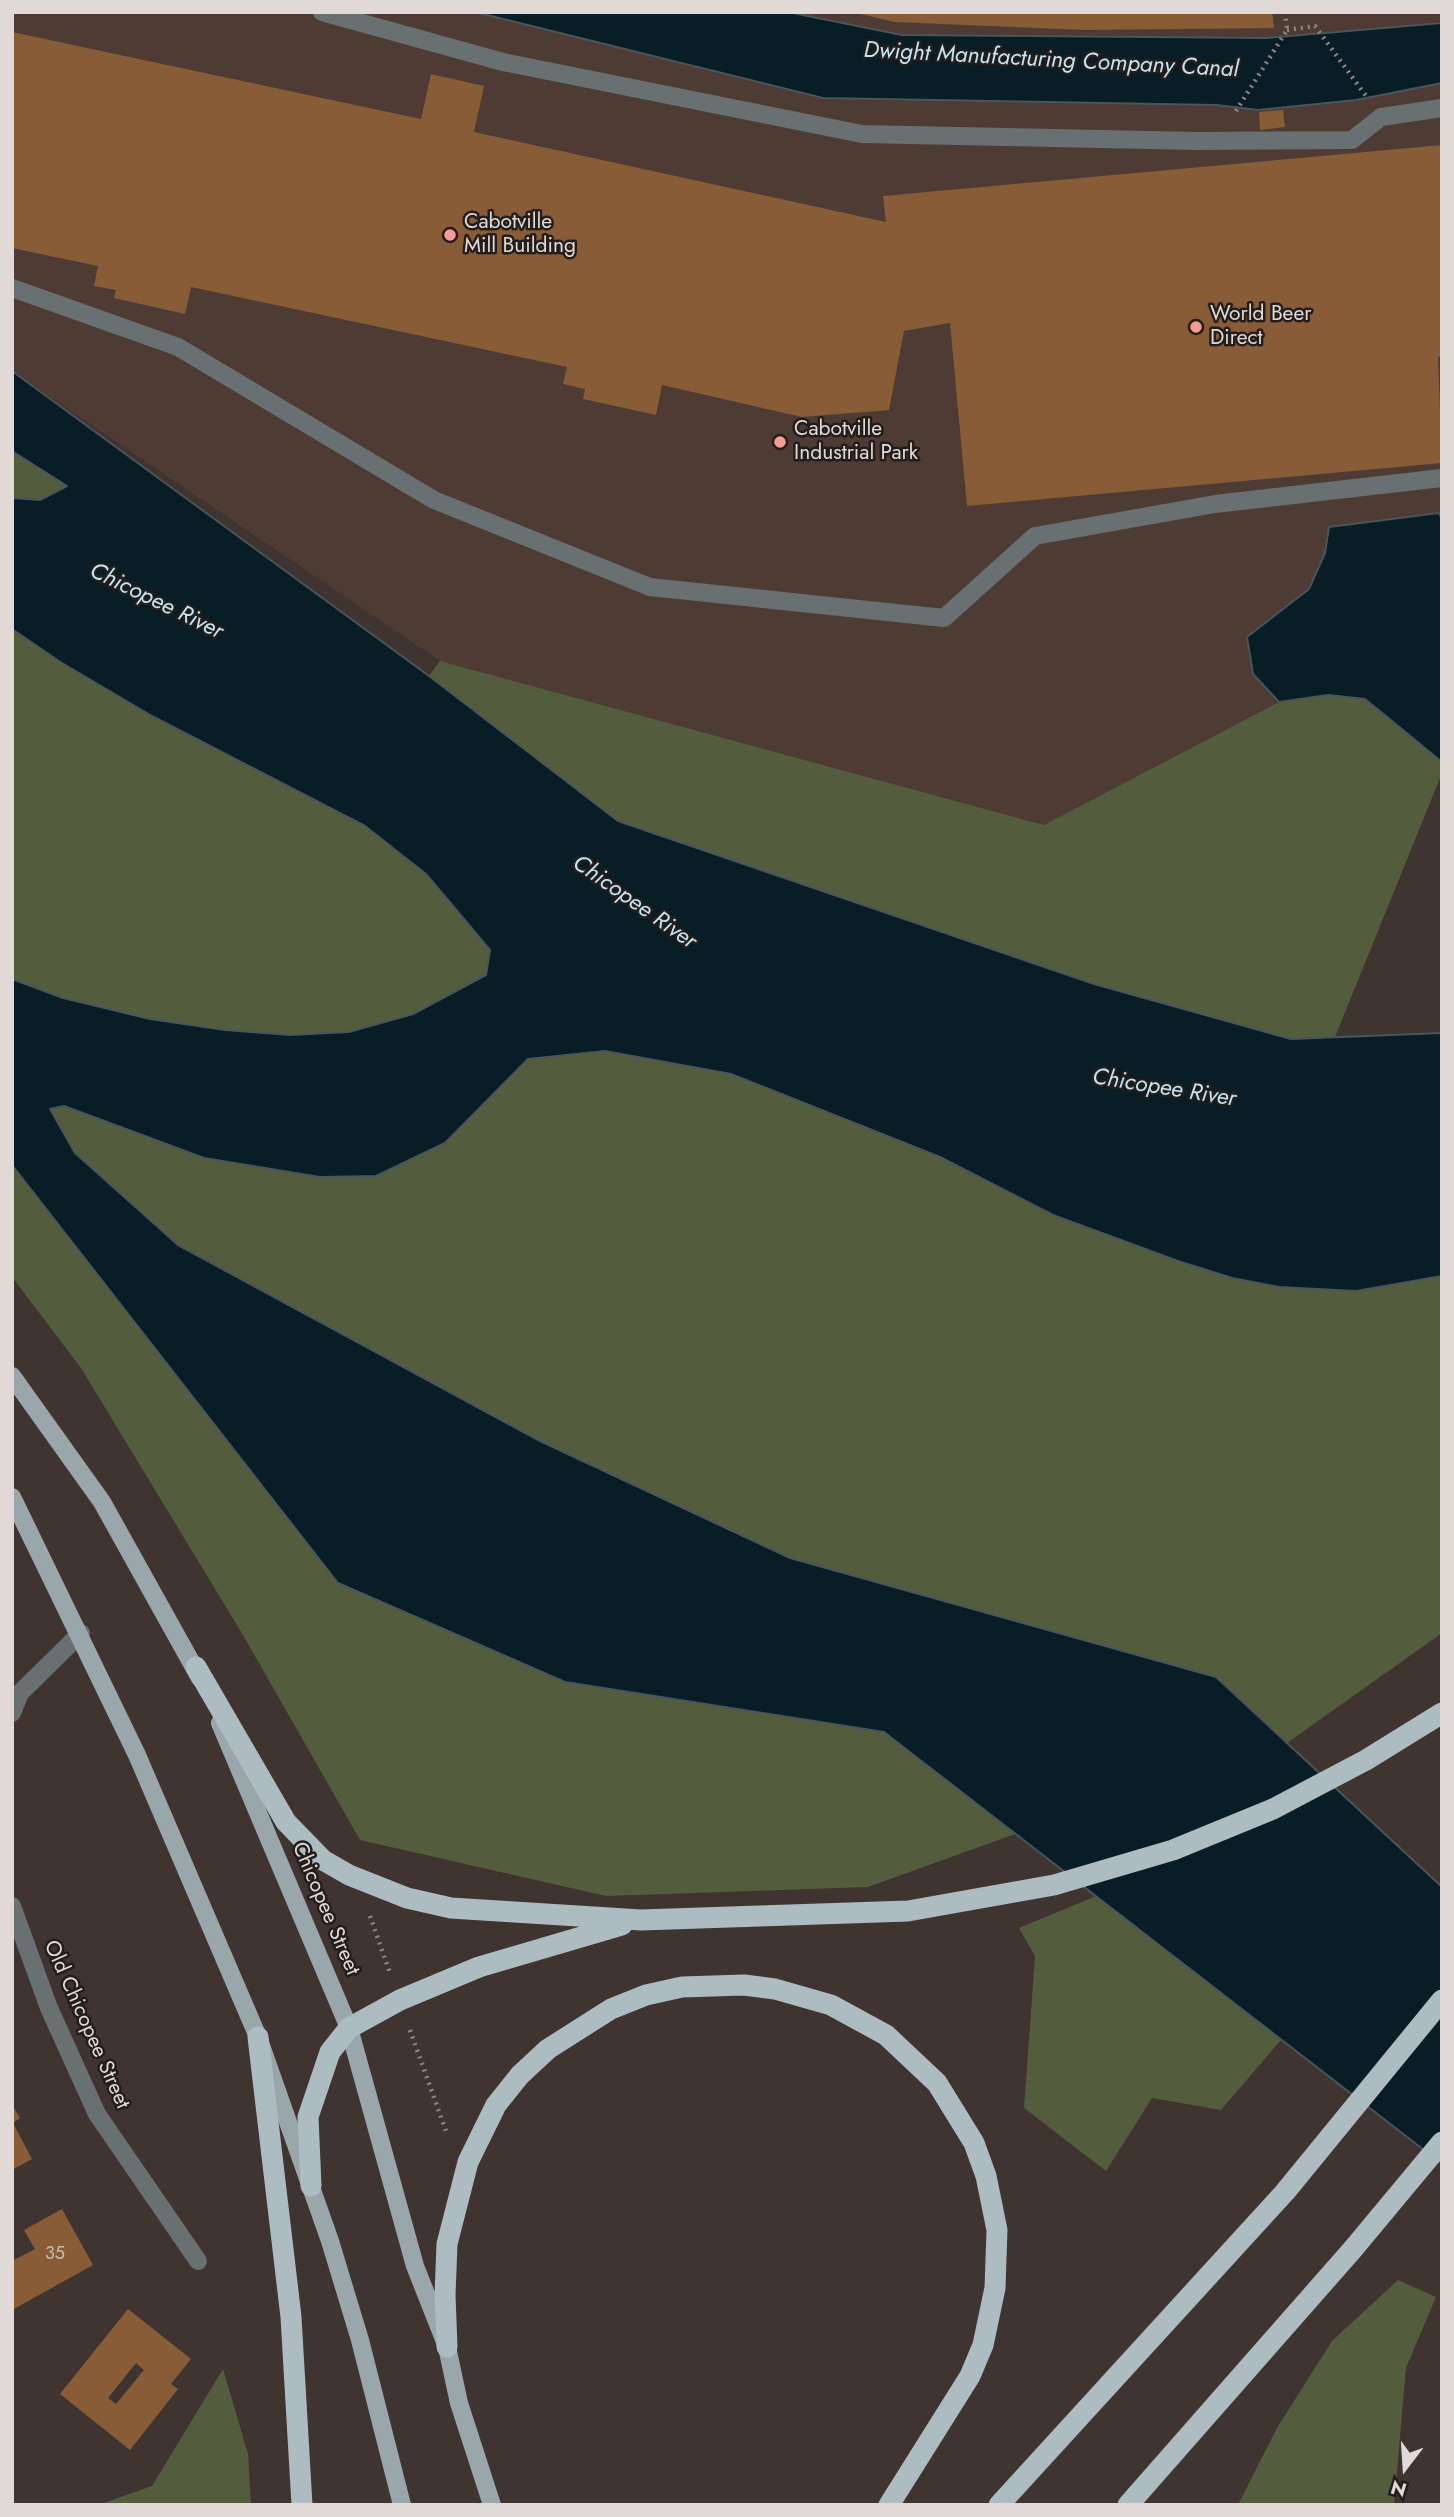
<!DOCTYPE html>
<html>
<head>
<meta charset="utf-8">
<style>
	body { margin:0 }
	#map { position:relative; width:1454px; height:2517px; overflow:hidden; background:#403430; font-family:Jost,sans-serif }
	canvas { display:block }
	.frame { position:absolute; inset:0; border:14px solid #e1d9d6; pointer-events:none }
	.north { position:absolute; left:1370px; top:2433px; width:70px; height:70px; -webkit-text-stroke:5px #231d1b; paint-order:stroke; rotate:197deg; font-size:19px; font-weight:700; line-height:28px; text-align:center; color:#e1d9d6 }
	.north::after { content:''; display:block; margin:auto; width:24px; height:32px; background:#e1d9d6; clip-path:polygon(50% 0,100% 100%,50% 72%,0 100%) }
</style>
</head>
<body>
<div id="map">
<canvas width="1454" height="2517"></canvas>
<div class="frame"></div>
<div class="north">N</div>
</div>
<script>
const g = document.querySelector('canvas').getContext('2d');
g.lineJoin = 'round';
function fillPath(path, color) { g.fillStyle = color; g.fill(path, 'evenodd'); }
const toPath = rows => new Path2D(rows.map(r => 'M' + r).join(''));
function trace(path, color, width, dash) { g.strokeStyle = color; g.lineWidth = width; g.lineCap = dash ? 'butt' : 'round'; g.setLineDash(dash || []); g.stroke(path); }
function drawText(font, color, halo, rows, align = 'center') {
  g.font = font + ' Jost,sans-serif'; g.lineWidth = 5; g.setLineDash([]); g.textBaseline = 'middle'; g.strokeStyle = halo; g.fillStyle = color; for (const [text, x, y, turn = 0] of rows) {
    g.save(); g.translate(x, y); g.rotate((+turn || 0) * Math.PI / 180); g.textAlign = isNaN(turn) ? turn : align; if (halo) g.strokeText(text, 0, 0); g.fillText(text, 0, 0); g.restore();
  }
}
fillPath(toPath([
	[12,12,1442,12,1442,513,1329,527,1325,553,1309,589,1247,637,1253,674,1279,702,1044,825,440,661,12,371]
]), '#4d3b34');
fillPath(toPath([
	[12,451,68,486,40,500,12,498],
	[12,629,62,663,152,716,365,826,426,874,469,925,490,950,486,975,413,1014,349,1032,290,1035,225,1030,150,1019,63,998,12,979],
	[440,661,1044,825,1279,702,1328,695,1365,699,1442,762,1442,773,1335,1037,1291,1039,1094,984,618,821,429,676],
	[605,1051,731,1074,940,1157,1053,1215,1232,1278,1279,1287,1356,1291,1442,1276,1442,1633,1287,1743,1216,1677,790,1558,540,1441,178,1245,75,1153,50,1108,64,1106,445,1143,528,1059],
	[12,1165,29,1187,565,1682,884,1732,1015,1834,868,1887,606,1896,360,1840,243,1635,81,1368,12,1277],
	[1096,1896,1281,2040,1221,2110,1152,2098,1106,2171,1024,2108,1035,1956,1019,1928],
	[1398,2280,1436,2297,1406,2368,1394,2505,1238,2505,1277,2428,1332,2341],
	[223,2369,248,2454,251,2505,98,2505,152,2486]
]), '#535d3e');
const water = toPath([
	[475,12,788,12,902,35,1266,38,1442,23,1442,83,1356,100,1258,110,1217,105,823,98,475,12],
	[12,371,429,676,618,821,1094,984,1291,1039,1442,1033,1442,1276,1356,1291,1279,1287,1232,1278,1178,1261,1053,1215,940,1157,731,1074,605,1051,528,1059,445,1143,376,1176,320,1177,204,1158,64,1106,50,1109,75,1153,178,1245,540,1441,790,1558,1216,1677,1442,1887,1442,2164,884,1732,565,1682,338,1583,12,1165,12,979,63,998,150,1019,225,1030,290,1035,349,1032,413,1014,486,975,490,950,426,874,365,826,152,716,62,663,12,629,12,498,40,500,67,486,12,451,12,371],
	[1439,513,1442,519,1442,762,1365,699,1328,695,1279,702,1253,674,1247,637,1309,589,1325,553,1329,527,1439,513]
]);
fillPath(water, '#081d25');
trace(water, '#49555a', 2);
fillPath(toPath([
	[853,12,1272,12,1274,28,1084,30,894,22],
	[12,32,421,119,431,74,484,86,474,132,886,222,883,196,1442,145,1442,356,1438,357,1442,463,967,506,950,323,904,331,889,410,802,417,662,385,656,415,583,399,585,389,563,384,567,367,191,287,185,314,114,298,116,290,94,286,98,266,12,248],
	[1283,110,1285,127,1260,130,1259,112],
	[12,2105,20,2118,13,2123,32,2159,12,2170],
	[62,2209,93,2265,12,2310,12,2261,35,2249,24,2230],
	[128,2309,191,2359,171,2384,178,2389,130,2450,60,2394],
	[136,2363,144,2370,116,2404,108,2398]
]), '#885c36');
trace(toPath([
	[1287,30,1315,26,1366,96],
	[1236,111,1287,30,1285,12],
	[370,1916,390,1973],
	[410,2030,447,2134]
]), '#8f8582', 4.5, [2, 5]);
trace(toPath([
	[322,12,503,62,862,134,1197,141,1352,140,1381,117,1442,108],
	[12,288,178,347,434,500,650,587,944,618,1035,536,1215,504,1442,478],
	[12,1713,20,1693,81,1633],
	[12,1906,49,2008,97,2114,198,2261]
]), '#697071', 18);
trace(toPath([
	[12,1376,102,1502,200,1678],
	[12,1497,137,1755,258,2037,330,2241,360,2340,402,2505],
	[220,1723,349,2028,415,2266,447,2347,459,2403,492,2505]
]), '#99a7aa', 18);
trace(toPath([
	[196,1667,286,1822,323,1860,349,1875,407,1898,451,1908,641,1920,908,1911,1054,1885,1173,1850,1273,1809,1366,1760,1442,1713],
	[258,2037,291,2317,302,2505],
	[311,2186,308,2117,330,2052,349,2028,400,2000,479,1967,622,1925],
	[447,2347,445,2295,447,2244,468,2162,496,2105,520,2075,548,2049,611,2009,646,1995,682,1987,744,1985,775,1989,831,2005,886,2035,937,2083,974,2143,986,2176,997,2230,995,2288,983,2345,970,2376,889,2505],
	[999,2505,1285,2192,1442,2000],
	[1128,2505,1353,2249,1442,2142]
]), '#acbcc0', 21);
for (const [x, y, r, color] of [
	[450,235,7,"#f59c95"],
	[1196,327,7,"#f59c95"],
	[780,442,7,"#f59c95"]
]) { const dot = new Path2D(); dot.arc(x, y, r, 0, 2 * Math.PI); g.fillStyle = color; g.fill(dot); trace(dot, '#231d1b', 2.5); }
drawText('18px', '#cbbaae', null, [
	["35",55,2255]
]);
drawText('21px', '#e1d9d6', '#231d1b', [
	["Cabotville",464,223],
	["Mill Building",464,247],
	["World Beer",1210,315],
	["Direct",1210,339],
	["Cabotville",794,430],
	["Industrial Park",794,454]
], 'left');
drawText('21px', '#e1d9d6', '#231d1b', [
	["Chicopee Street",325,1909,67],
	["Old Chicopee Street",86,2025,66]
]);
drawText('italic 23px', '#c2e5f6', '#231d1b', [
	["Dwight Manufacturing Company Canal",1051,61,3],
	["Chicopee River",156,602,26],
	["Chicopee River",634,903,35],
	["Chicopee River",1164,1089,9]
]);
</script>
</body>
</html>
